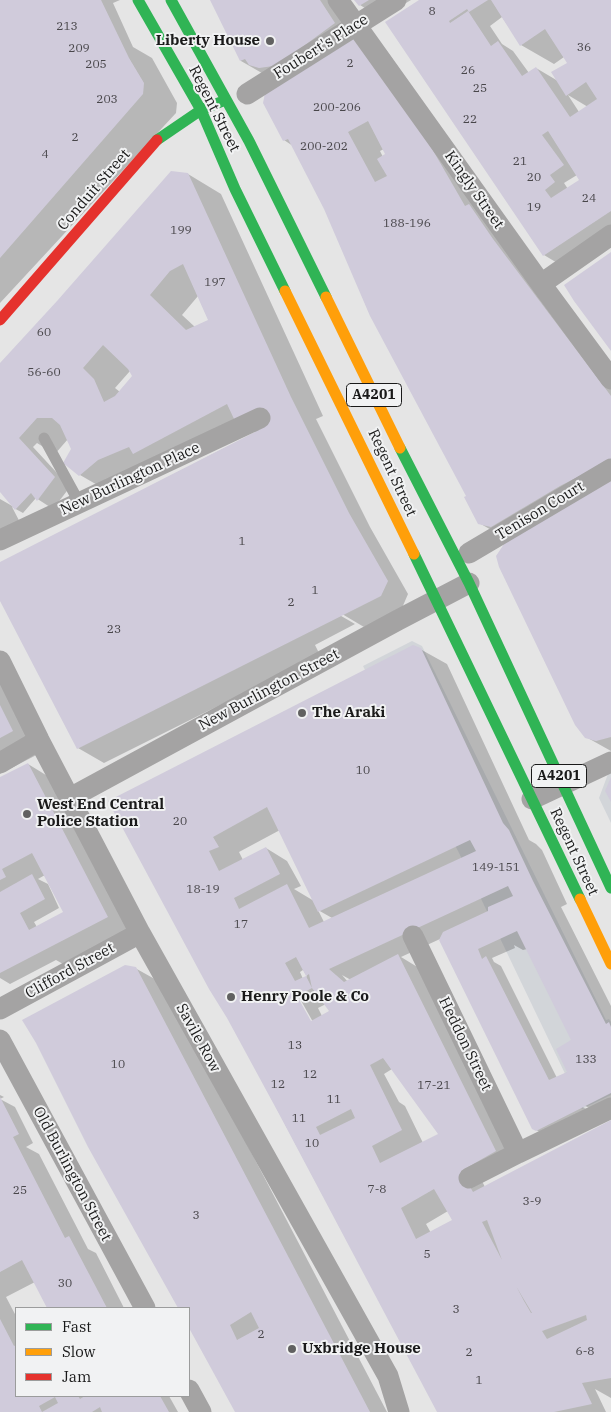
<!DOCTYPE html>
<html>
<head>
<meta charset="utf-8">
<style>
	body { margin:0 }
	#map { position:relative; width:611px; height:1412px; overflow:hidden; background:#e5e5e5; font-family:"IBM Plex Serif",serif }
	canvas { display:block }
	.legend { position:absolute; left:15px; top:1307px; width:175px; height:90px; box-sizing:border-box; background:#f1f2f3; border:1px solid #9b9c9c; margin:0; padding:6px 9px; list-style:none; font-size:15px; color:#1a1a1a }
	.legend li { display:flex; align-items:center; gap:10px; height:25px }
	.legend b { width:25px; border:1px solid #9b9c9c }
</style>
</head>
<body>
<div id="map">
<canvas width="611" height="1412"></canvas>
<ul class="legend">
<li><b style="height:6px;background:#30b455"></b>Fast</li>
<li><b style="height:6px;background:#ff9f0a"></b>Slow</li>
<li><b style="height:6px;background:#e5322d"></b>Jam</li>
</ul>
</div>
<script>
const g = document.querySelector('canvas').getContext('2d');
g.lineJoin = 'round';
function fillPath(path, color) { g.fillStyle = color; g.fill(path, 'evenodd'); }
const toPath = rows => new Path2D(rows.map(r => 'M' + r).join(''));
function trace(path, color, width, dash) { g.strokeStyle = color; g.lineWidth = width; g.lineCap = dash ? 'butt' : 'round'; g.setLineDash(dash || []); g.stroke(path); }
function drawText(font, color, halo, rows, align = 'center') {
  g.font = font + ' "IBM Plex Serif",serif'; g.lineWidth = 4; g.setLineDash([]); g.textBaseline = 'middle'; g.strokeStyle = halo; g.fillStyle = color; for (const [text, x, y, turn = 0] of rows) {
    g.save(); g.translate(x, y); g.rotate((+turn || 0) * Math.PI / 180); g.textAlign = isNaN(turn) ? turn : align; if (halo) g.strokeText(text, 0, 0); g.fillText(text, 0, 0); g.restore();
  }
}
fillPath(toPath([
	[412,641,422,646,606,1020,609,1019,611,1022,611,1095,582,1109,459,853,363,666],
	[611,773,611,823,599,798,608,774]
]), '#d2d5d9');
fillPath(toPath([
	[0,0,120,0,113,3,133,47,152,58,177,103,176,113,0,303],
	[211,0,340,0,365,39,389,54,611,372,611,751,586,737,509,540,479,523,468,497,325,208,293,146,284,140,274,80,241,61],
	[384,149,387,154,383,157,380,151],
	[356,0,411,0,381,18,360,5],
	[421,0,611,0,611,231,559,264,544,255],
	[502,17,521,45,554,64,564,57,568,63,558,81,536,68,529,73,513,51,502,44,490,26],
	[568,95,588,107,579,112],
	[577,175,582,180,568,189,564,183],
	[188,174,221,194,323,416,316,419,370,527,408,594,402,608,364,627,337,611,336,613,355,624,315,645,320,655,104,763,78,748,0,598,0,563,256,432,249,428,113,494,80,475,73,449,68,439,55,454,37,443,33,447,70,487,53,509,36,498,23,513,12,507,24,530,0,544,0,499,14,507,0,490,0,364],
	[198,296,209,321,195,327,182,315],
	[130,371,134,377,120,392,115,388],
	[420,649,447,664,529,840,536,844,542,850,567,904,561,907,611,1006,611,1115,606,1118,579,1102,577,1104,597,1115,548,1137,533,1128,440,939,401,957,419,968,511,1160,480,1177,485,1187,611,1121,611,1398,595,1389,606,1412,438,1412,261,1079,153,881],
	[280,830,314,901,294,889,301,886,287,861,266,848,243,860,239,852],
	[318,910,332,918,324,922],
	[514,945,523,950,527,949,573,1041,568,1072,557,1078,501,966,494,962,492,958,515,948],
	[303,970,307,976,303,979,300,972],
	[342,975,351,980,348,982],
	[299,997,313,1022,310,1022,297,998],
	[326,1004,331,1012,322,1016,318,1008],
	[392,1069,440,1134,423,1143,405,1106,399,1102,384,1074],
	[448,1211,453,1221,431,1233,426,1224],
	[0,664,46,750,0,774],
	[28,764,54,780,129,929,63,964,56,960,10,984,0,978,0,779],
	[45,875,65,913,37,927,34,922,59,908,48,884,38,879],
	[135,968,169,987,228,1108,387,1412,236,1412,189,1325,189,1308,179,1308,89,1146],
	[0,1095,4,1097,0,1099,15,1107,33,1143,26,1147,39,1154,88,1249,96,1253,124,1308,49,1308,35,1282,6,1297,16,1316,16,1396,169,1396,178,1412,0,1412]
]), '#0003');
fillPath(toPath([
	[0,0,101,0,129,58,144,83,143,94,0,258],
	[210,0,320,0,335,23,275,67,273,66,259,68,249,65,245,59,240,61],
	[354,0,369,0,359,6],
	[419,0,488,0,469,12,467,9,449,21,450,23,468,11,491,46,498,41,522,76,536,67,570,117,597,99,586,82,566,96,551,72,567,63,545,29,520,46,491,0,611,0,611,211,543,256,385,22],
	[548,131,579,180,551,198,545,190,555,182,550,175,564,165,542,135],
	[356,33,412,114,465,206,469,204,493,239,611,396,611,460,560,486,491,527,478,524,464,497,466,496,370,316,324,209,288,139,283,141,263,103,265,93],
	[368,121,385,154,377,159,387,176,375,182,348,132],
	[171,171,188,173,291,397,349,513,388,581,381,596,77,749,0,601,0,562,259,430,235,421,227,404,133,454,129,447,98,460,79,476,63,463,71,449,60,425,52,418,37,418,19,438,55,477,37,501,31,493,15,510,0,492,0,363,57,301],
	[183,264,208,320,186,330,150,295,170,271],
	[103,345,128,369,132,376,115,396,104,402,94,379,83,368],
	[611,252,611,351,574,301,564,285],
	[611,477,611,737,596,741,585,738,575,725,499,567,496,556,506,541],
	[413,645,421,648,503,823,509,830,533,881,606,1024,609,1022,611,1027,611,1093,536,1131,532,1129,439,940,443,932,488,911,488,907,513,896,508,886,329,969,344,982,398,954,496,1151,461,1171,473,1192,611,1120,611,1378,582,1383,592,1404,554,1412,437,1412,278,1112,227,1018,209,989,108,801],
	[267,807,318,912,470,840,476,851,309,928,287,884,239,909,234,898,280,874,266,847,219,871,209,851,219,847,213,837],
	[517,931,571,1040,556,1049,567,1072,549,1080,486,956,482,959,478,949],
	[296,957,306,976,309,974,312,988,306,976,295,981,285,963],
	[312,988,329,1011,311,1021,297,996],
	[383,1058,438,1134,380,1163,372,1146,402,1130,370,1065],
	[351,1109,355,1118,320,1135,316,1127],
	[434,1189,452,1220,416,1239,401,1208],
	[487,1220,502,1260,482,1222],
	[516,1286,532,1313,531,1313,524,1301],
	[586,1315,587,1320,547,1339,542,1331],
	[0,705,13,731,0,738],
	[28,763,108,917,0,973,0,892,32,874,45,899,20,913,29,930,63,912,32,853,2,869,6,877,0,880,0,777],
	[611,777,611,802,605,791],
	[125,965,136,967,370,1412,235,1412,189,1328,189,1308,178,1308,88,1147,36,1043,22,1020],
	[251,1312,259,1328,237,1340,230,1325],
	[0,1097,19,1134,13,1137,65,1238,69,1236,107,1308,47,1308,22,1260,0,1272],
	[0,1319,14,1346,16,1345,16,1396,78,1396,80,1399,85,1396,160,1396,169,1412,102,1412,100,1407,92,1412,0,1412],
	[55,1397,58,1403,42,1412,39,1406]
]), '#d0cbdb');
trace(toPath([
	[44,438,80,504]
]), '#a4a3a3', 11);
trace(toPath([
	[338,0,541,284,611,379],
	[247,94,396,0],
	[541,284,611,235],
	[0,540,260,418],
	[469,553,611,469],
	[0,661,39,740,140,933,388,1376,399,1412],
	[0,763,39,740],
	[70,798,398,620,469,583],
	[532,799,611,762],
	[413,936,518,1153,611,1108],
	[0,1009,140,933],
	[0,1040,145,1308],
	[469,1178,518,1153],
	[189,1390,201,1412]
]), '#a4a3a3', 21);
trace(toPath([
	[138,0,201,110,235,189,285,291],
	[171,0,249,141,326,297],
	[157,140,201,110,223,101],
	[400,448,469,583,611,888],
	[414,554,580,899]
]), '#30b455', 11);
trace(toPath([
	[285,291,414,554],
	[326,297,400,448],
	[580,899,611,964]
]), '#ff9f0a', 11);
trace(toPath([
	[0,320,157,140]
]), '#e5322d', 11);
for (const [x, y, r, color] of [
	[270,41,5,"#616161"],
	[302,713,5,"#616161"],
	[27,814,5,"#616161"],
	[231,997,5,"#616161"],
	[292,1349,5,"#616161"]
]) { const dot = new Path2D(); dot.arc(x, y, r, 0, 2 * Math.PI); g.fillStyle = color; g.fill(dot); trace(dot, '#f1f2f3', 2); }
drawText('12px', '#48464a', null, [
	["8",432,12],
	["213",67,27],
	["36",584,48],
	["209",79,49],
	["2",350,64],
	["205",96,65],
	["26",468,71],
	["25",480,89],
	["203",107,100],
	["200-206",337,108],
	["22",470,120],
	["2",75,138],
	["200-202",324,147],
	["4",45,155],
	["21",520,162],
	["20",534,178],
	["24",589,199],
	["19",534,208],
	["188-196",407,224],
	["199",181,231],
	["197",215,283],
	["60",44,333],
	["56-60",44,373],
	["1",242,542],
	["1",315,591],
	["2",291,603],
	["23",114,630],
	["10",363,771],
	["20",180,822],
	["149-151",496,868],
	["18-19",203,890],
	["17",241,925],
	["13",295,1046],
	["133",586,1060],
	["10",118,1065],
	["12",310,1075],
	["12",278,1085],
	["17-21",434,1086],
	["11",334,1100],
	["11",299,1119],
	["10",312,1144],
	["7-8",377,1190],
	["25",20,1191],
	["3-9",532,1202],
	["3",196,1216],
	["5",427,1255],
	["30",65,1284],
	["3",456,1310],
	["2",261,1335],
	["6-8",585,1352],
	["2",469,1353],
	["1",479,1381]
]);
for (const [x, y, w] of [
	[374,395,55],
	[559,776,55]
]) { const box = new Path2D(); box.roundRect(x - w / 2, y - 11.5, w, 23, 4); g.fillStyle = '#f1f2f3'; g.fill(box); trace(box, '#1a1a1a', 1); }
drawText('bold 14px', '#1a1a1a', null, [
	["A4201",374,395],
	["A4201",559,776]
]);
drawText('bold 15px', '#1a1a1a', '#f1f2f3', [
	["Liberty House",260,41,"right"],
	["The Araki",312,713],
	["West End Central",37,805],
	["Police Station",37,822],
	["Henry Poole & Co",241,997],
	["Uxbridge House",302,1349]
], 'left');
drawText('15px', '#1a1a1a', '#f1f2f3', [
	["Foubert's Place",321,47,-32],
	["Regent Street",214,109,63],
	["Conduit Street",94,190,-49],
	["Kingly Street",474,190,55],
	["Regent Street",392,473,65],
	["New Burlington Place",130,479,-25],
	["Tenison Court",540,511,-31],
	["New Burlington Street",269,690,-28],
	["Regent Street",574,852,65],
	["Clifford Street",70,971,-29],
	["Savile Row",198,1038,61],
	["Heddon Street",465,1044,64],
	["Old Burlington Street",72,1174,62]
]);
</script>
</body>
</html>
